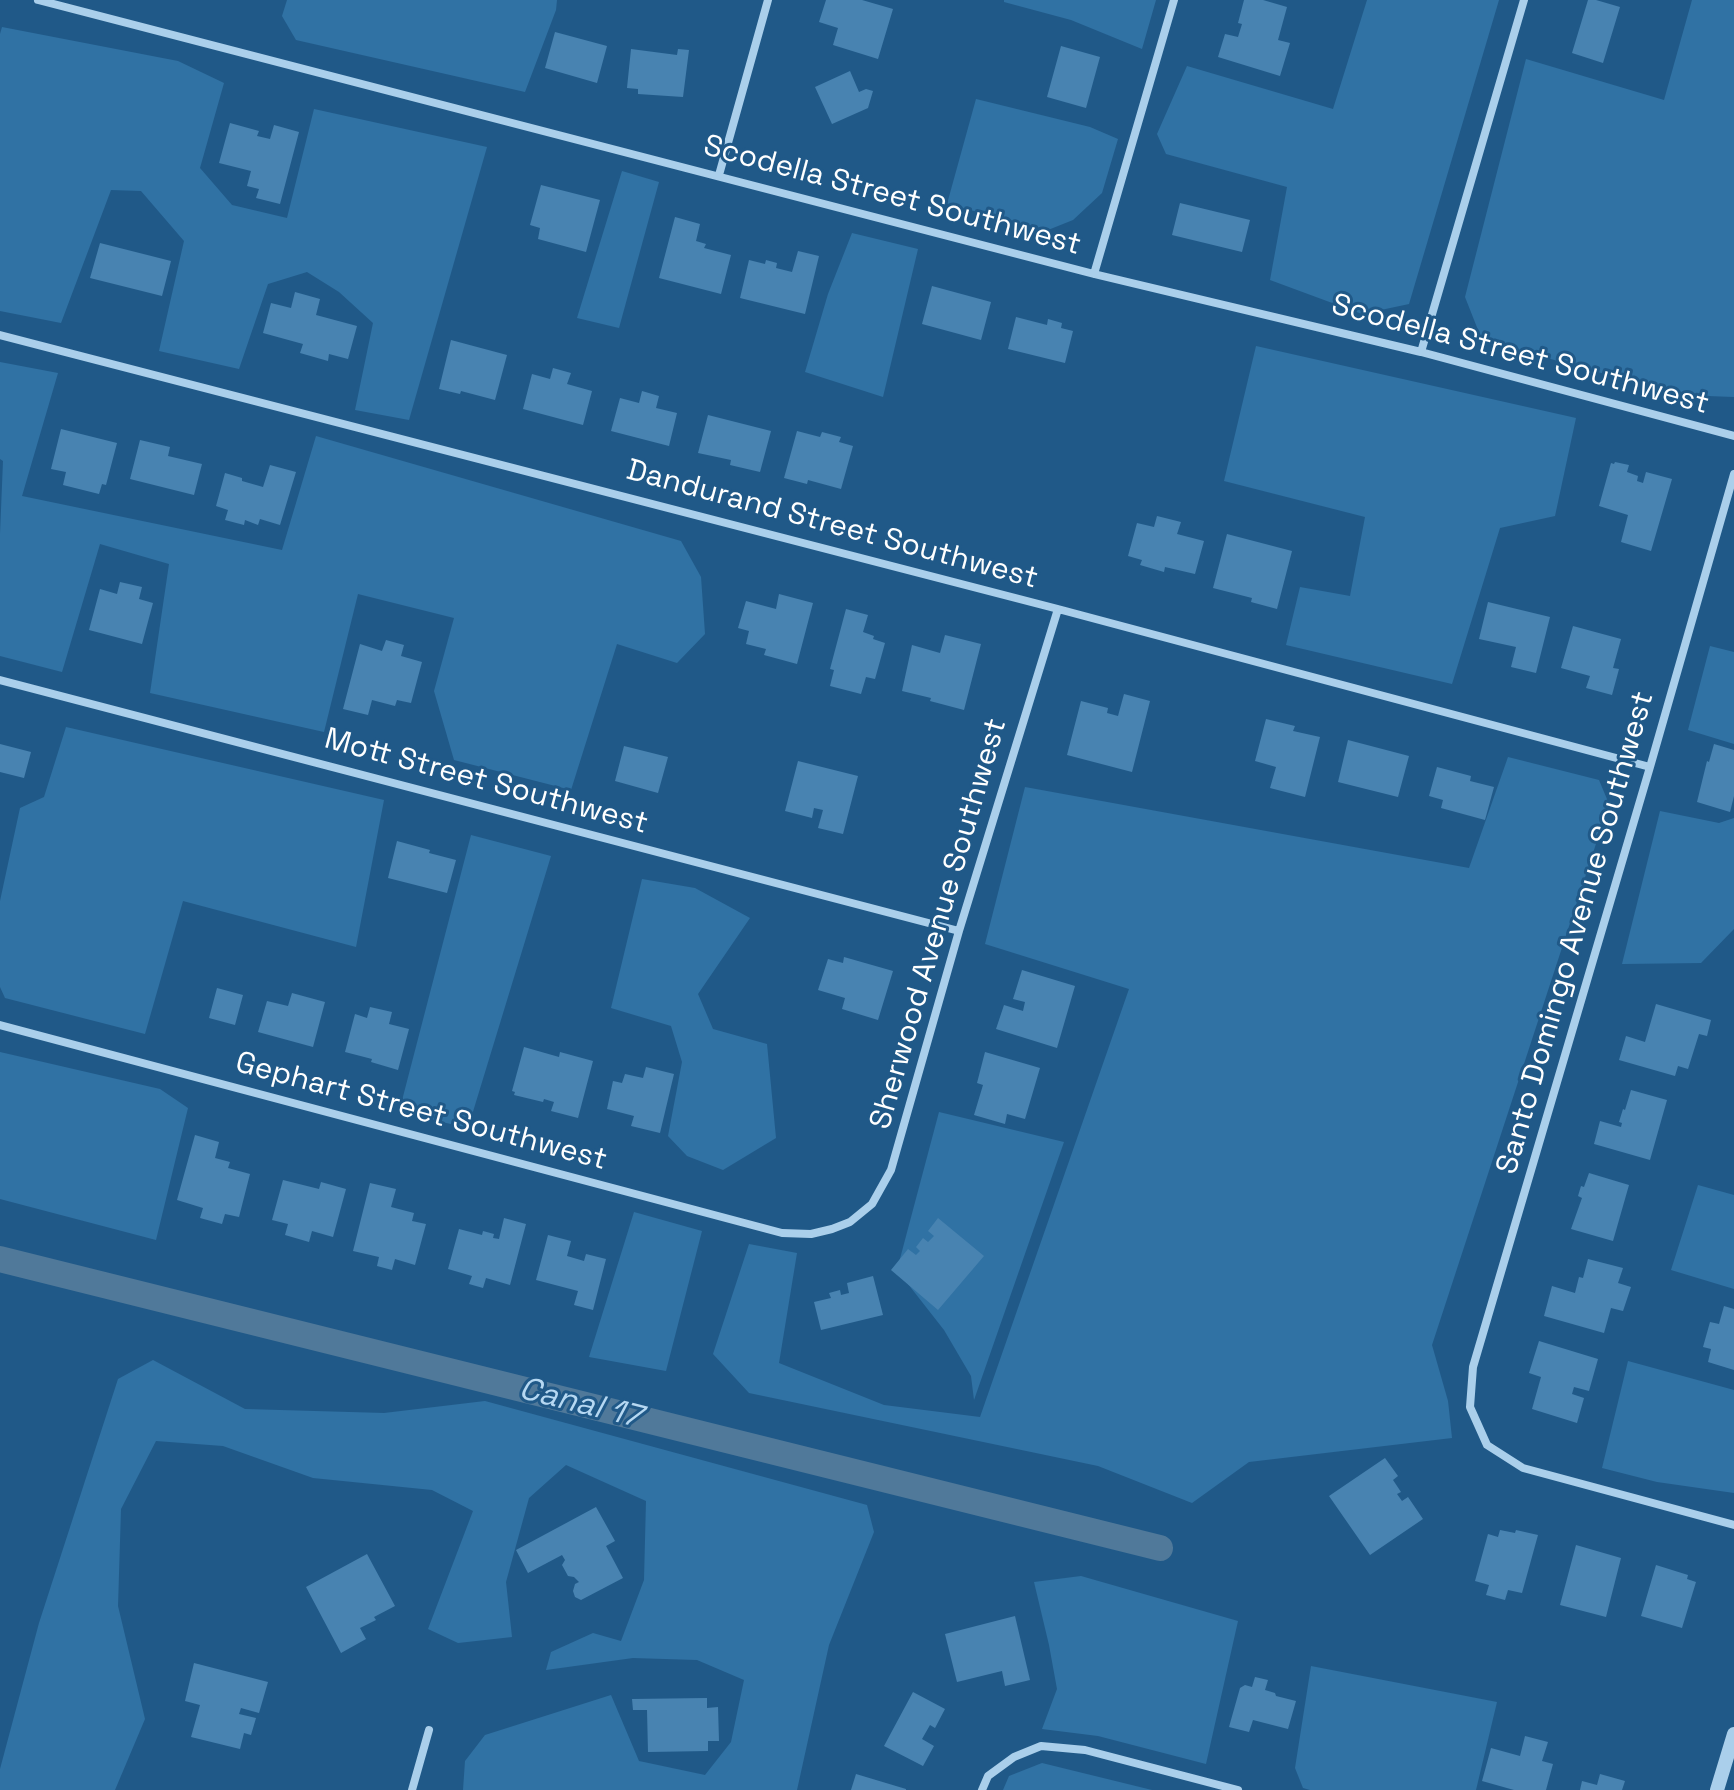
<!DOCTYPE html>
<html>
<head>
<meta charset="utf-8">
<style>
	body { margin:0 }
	canvas { display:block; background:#205988 }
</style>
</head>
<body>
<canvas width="1734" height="1790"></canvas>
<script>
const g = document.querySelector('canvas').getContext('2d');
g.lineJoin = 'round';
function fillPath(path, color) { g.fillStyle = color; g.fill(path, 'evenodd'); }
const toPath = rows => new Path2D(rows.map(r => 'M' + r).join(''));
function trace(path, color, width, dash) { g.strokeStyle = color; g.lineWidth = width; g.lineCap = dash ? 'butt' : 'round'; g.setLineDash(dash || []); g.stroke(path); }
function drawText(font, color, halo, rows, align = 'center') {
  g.font = font + ' "Space Grotesk",sans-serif'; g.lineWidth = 6; g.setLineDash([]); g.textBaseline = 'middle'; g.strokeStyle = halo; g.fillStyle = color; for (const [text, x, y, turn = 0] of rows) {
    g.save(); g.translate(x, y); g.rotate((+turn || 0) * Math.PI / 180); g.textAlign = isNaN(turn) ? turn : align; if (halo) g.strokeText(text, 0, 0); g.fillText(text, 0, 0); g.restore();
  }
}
fillPath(toPath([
	[287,0,557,0,556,10,525,92,296,40,282,16],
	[1004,0,1156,0,1142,49,1071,20,1004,2],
	[1367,0,1499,0,1409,304,1362,314,1270,280,1287,187,1166,154,1157,134,1187,66,1333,109],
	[1692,0,1734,0,1734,397,1681,395,1482,340,1465,297,1526,59,1664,100],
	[2,27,178,61,224,83,200,168,232,205,287,218,314,109,487,147,409,420,355,410,373,323,339,292,307,272,268,284,239,369,159,351,184,241,141,191,111,190,61,323,0,311,0,34],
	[976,99,1090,127,1118,139,1102,193,1073,220,1048,230,947,204],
	[622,171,659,182,619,328,577,318],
	[852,233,918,249,883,397,805,372,828,294],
	[1256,346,1576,418,1555,516,1500,528,1452,684,1286,645,1300,587,1350,596,1365,517,1224,481],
	[0,362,58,373,22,496,282,550,316,436,681,541,701,577,705,634,677,663,617,644,571,790,454,760,434,691,454,618,358,594,324,732,150,693,169,564,100,544,62,672,0,656,0,534,3,461,0,459],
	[1710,646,1734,652,1734,744,1688,730],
	[66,727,384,800,356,947,183,901,145,1034,5,998,0,987,0,901,20,808,44,797],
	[1508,757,1599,780,1609,804,1432,1345,1448,1401,1452,1438,1249,1462,1192,1503,1098,1466,749,1393,713,1354,749,1244,797,1253,779,1363,884,1405,980,1417,1129,989,985,944,1025,787,1469,868],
	[1660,811,1719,823,1734,818,1734,929,1701,963,1622,964],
	[471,835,551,856,468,1128,399,1112],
	[642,879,695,888,750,918,698,994,713,1029,767,1044,776,1138,723,1170,687,1156,668,1136,682,1062,671,1026,611,1008],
	[0,1052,160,1089,188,1108,156,1240,0,1199],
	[939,1112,1064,1142,974,1400,971,1376,944,1330,897,1270],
	[1698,1185,1734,1195,1734,1289,1671,1270],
	[634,1212,702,1231,666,1371,589,1357],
	[153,1360,245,1409,384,1413,485,1401,867,1505,874,1532,829,1645,797,1790,463,1790,465,1761,485,1735,611,1695,639,1761,705,1775,731,1742,744,1680,697,1660,633,1658,546,1670,551,1652,593,1633,621,1641,644,1580,646,1501,566,1465,529,1498,506,1582,512,1637,458,1643,428,1629,473,1511,432,1490,313,1478,223,1446,156,1441,121,1509,118,1606,145,1719,115,1790,0,1790,0,1769,39,1623,118,1379],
	[1628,1361,1734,1390,1734,1493,1657,1482,1602,1468],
	[1081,1576,1238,1621,1206,1764,1098,1736,1042,1729,1057,1689,1049,1645,1034,1582],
	[1311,1666,1497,1702,1476,1790,1310,1790,1303,1788,1295,1768],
	[1042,1763,1152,1790,1003,1790,1009,1776]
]), '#3072a4');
trace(toPath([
	[0,1259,1160,1548]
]), '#50799a', 26);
fillPath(toPath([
	[826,0,862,0,893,9,878,59,833,45,838,28,819,22],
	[1244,0,1263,0,1287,7,1278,40,1290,43,1280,76,1218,57,1225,34,1238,37,1242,24,1238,23],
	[1588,0,1596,0,1620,7,1603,63,1572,53],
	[555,32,607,46,597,83,545,68],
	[1061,46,1100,57,1086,108,1047,97],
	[631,49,677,55,678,49,689,50,683,97,638,94,638,89,627,88],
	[850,71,859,92,866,89,873,91,868,108,832,124,815,87],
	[230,123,259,131,257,136,270,139,274,125,299,132,280,204,256,198,259,189,247,186,251,171,219,163],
	[541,185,600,200,586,252,538,239,540,228,530,225],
	[1180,203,1250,220,1242,252,1172,235],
	[675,217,700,224,696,241,706,244,704,248,731,255,721,294,659,278],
	[100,243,171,261,162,296,90,278],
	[798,251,819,256,805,314,740,298,749,260,765,264,766,260,777,263,776,268,792,272],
	[932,286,991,302,981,340,922,324],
	[295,292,320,299,316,315,357,326,348,359,329,354,328,361,300,353,303,344,263,333,271,303,291,308],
	[1016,317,1047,325,1048,319,1062,323,1061,328,1073,331,1065,363,1008,349],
	[451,340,507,355,495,400,461,391,460,394,439,389],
	[553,368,571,373,567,384,592,391,583,425,523,409,532,374,550,379],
	[642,391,659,396,656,408,677,413,669,446,611,431,620,398,639,403],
	[708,415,771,431,760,472,730,465,731,460,698,453],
	[61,429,117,443,106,485,102,484,99,494,63,485,66,472,51,469],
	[797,431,820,437,822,432,841,437,839,442,853,446,841,489,808,480,807,484,784,478],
	[140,440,170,447,168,456,202,464,194,495,130,479],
	[1615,462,1629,465,1627,472,1638,476,1637,481,1643,483,1646,472,1672,479,1651,551,1621,542,1628,515,1599,506,1611,463,1614,464],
	[270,465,296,472,280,525,260,519,258,525,245,520,244,525,225,520,228,510,216,506,225,473,242,478,242,481,263,487],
	[1157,516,1181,522,1177,534,1204,541,1195,574,1165,567,1164,572,1140,565,1142,560,1128,556,1137,523,1154,527],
	[1227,534,1292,551,1277,609,1251,602,1252,598,1213,588],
	[120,582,142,587,139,599,153,603,142,644,89,630,100,589,117,594],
	[779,594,813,603,797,664,764,655,766,649,746,644,749,631,738,628,746,601,776,609],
	[1488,602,1550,617,1536,673,1511,667,1516,647,1479,639],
	[846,609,868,615,863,632,874,636,873,639,885,643,875,679,866,677,861,694,830,686,834,670,830,669],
	[1573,626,1621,639,1613,668,1619,669,1612,695,1586,688,1590,676,1561,668],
	[945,635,981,644,964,710,930,701,931,698,902,691,912,645,940,653],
	[386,640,404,645,401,656,422,662,411,703,397,700,395,706,372,700,368,715,343,709,360,644,382,651],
	[1124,694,1150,701,1132,772,1067,755,1081,701,1108,708,1107,713,1118,716],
	[1266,719,1295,726,1293,731,1320,737,1305,797,1270,788,1276,767,1255,761],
	[1348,740,1409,756,1398,797,1338,782],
	[0,744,31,752,24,778,0,772],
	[1714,744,1734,750,1734,796,1730,812,1697,802,1707,761,1709,762],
	[624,746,668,757,658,793,615,781],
	[798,761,858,776,843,834,818,828,823,810,814,808,812,818,785,811],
	[1437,767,1471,776,1470,781,1494,787,1485,820,1441,808,1443,800,1429,796],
	[397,841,430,850,429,853,456,860,447,893,388,878],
	[844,957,893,971,878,1020,842,1009,845,998,818,990,828,959,843,963],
	[1022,970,1075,986,1057,1048,996,1029,1004,1005,1023,1011,1025,1002,1013,999],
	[217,988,243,995,235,1025,209,1018],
	[292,993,325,1002,313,1047,258,1032,267,1001,288,1006],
	[1656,1004,1711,1020,1707,1036,1699,1034,1688,1069,1678,1066,1675,1076,1619,1060,1626,1036,1645,1042],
	[370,1007,392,1012,389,1024,409,1029,398,1070,371,1062,372,1059,345,1052,355,1014,367,1018],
	[524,1047,559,1057,560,1052,593,1061,578,1118,551,1111,554,1102,544,1099,543,1102,514,1095,515,1092,512,1091],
	[985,1052,1040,1068,1025,1119,1007,1114,1005,1124,974,1115,983,1085,977,1083],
	[646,1067,674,1074,660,1133,631,1126,634,1116,607,1109,613,1081,622,1083,625,1074,643,1078],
	[1631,1090,1667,1100,1650,1160,1594,1144,1600,1121,1621,1127,1622,1123,1619,1122,1623,1109,1625,1110],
	[195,1135,219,1142,215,1158,230,1162,228,1168,250,1174,239,1217,225,1214,222,1224,200,1218,203,1208,177,1200],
	[1589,1173,1629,1185,1613,1241,1571,1229,1582,1198,1578,1196,1581,1186,1584,1187],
	[283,1180,319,1189,321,1182,346,1189,333,1237,312,1231,309,1242,285,1235,288,1224,272,1220],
	[370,1183,396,1189,391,1207,414,1213,412,1221,426,1224,415,1265,395,1259,392,1270,377,1266,379,1257,353,1251],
	[504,1218,526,1224,510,1285,486,1278,483,1288,469,1284,472,1276,448,1269,459,1229,482,1235,483,1231,494,1234,493,1238,499,1239],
	[938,1218,984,1256,938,1310,891,1270,908,1249,916,1255,920,1251,916,1247,923,1238,928,1242,934,1236,928,1231],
	[548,1235,571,1241,567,1256,584,1261,586,1254,606,1259,593,1310,574,1305,578,1291,536,1280],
	[1588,1259,1623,1268,1618,1283,1631,1287,1623,1311,1611,1308,1604,1333,1544,1316,1552,1286,1575,1293,1579,1277,1583,1278],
	[873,1276,883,1315,821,1330,814,1302,831,1298,829,1293,840,1290,841,1295,849,1293,847,1283],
	[1724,1306,1734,1309,1734,1370,1708,1362,1711,1349,1703,1347,1710,1322,1719,1324],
	[1539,1341,1598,1359,1589,1391,1574,1387,1572,1394,1584,1398,1577,1423,1532,1409,1541,1377,1529,1373],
	[1385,1458,1398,1476,1393,1480,1401,1492,1397,1494,1402,1501,1408,1497,1423,1519,1370,1555,1329,1496],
	[596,1507,615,1541,606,1546,623,1578,581,1600,575,1597,573,1591,575,1584,579,1582,574,1577,568,1576,562,1565,565,1560,562,1555,528,1573,516,1550],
	[1500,1530,1515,1533,1516,1530,1538,1535,1522,1593,1508,1590,1505,1600,1486,1595,1489,1585,1475,1581,1488,1534,1498,1537],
	[1576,1545,1621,1558,1606,1617,1560,1605],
	[367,1554,395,1606,374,1617,376,1620,360,1628,366,1639,341,1653,306,1587],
	[1656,1565,1688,1575,1687,1579,1696,1582,1682,1628,1641,1616],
	[1015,1616,1030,1680,1005,1686,1002,1671,957,1682,945,1634],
	[194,1663,268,1682,259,1713,241,1708,239,1714,256,1718,251,1735,244,1733,240,1749,191,1737,200,1705,185,1701],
	[1255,1677,1268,1680,1265,1690,1275,1693,1276,1696,1296,1701,1288,1729,1253,1720,1249,1732,1229,1727,1240,1688,1245,1685,1252,1687],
	[913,1692,945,1709,935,1728,930,1725,922,1739,934,1746,923,1766,884,1746],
	[707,1698,707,1708,718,1707,719,1741,708,1741,708,1751,648,1752,647,1710,633,1710,632,1699],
	[1525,1736,1548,1742,1542,1761,1553,1764,1546,1790,1514,1790,1482,1781,1491,1748,1520,1756],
	[856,1774,906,1789,906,1790,851,1790],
	[1600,1774,1625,1781,1622,1790,1580,1790,1582,1781,1597,1785]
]), '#4883b1');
trace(toPath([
	[38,0,1094,274,1421,352,1734,436],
	[719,175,768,0],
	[1094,274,1174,0],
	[0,335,1058,609,1650,767],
	[1421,352,1524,0],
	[1734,474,1650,767,1473,1367,1470,1407,1487,1445,1523,1468,1734,1525],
	[0,680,959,931],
	[0,1025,782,1233,811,1234,832,1229,850,1222,872,1204,891,1170,959,931,1058,609],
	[412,1790,429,1730],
	[982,1790,988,1776,1014,1757,1041,1746,1085,1750,1238,1790]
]), '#aacfeb', 8);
trace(toPath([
	[1717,1790,1734,1734]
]), '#aacfeb', 14);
drawText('30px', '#fff', '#205988', [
	["Scodella Street Southwest",892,196,15],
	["Scodella Street Southwest",1520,355,15],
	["Dandurand Street Southwest",832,525,15],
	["Mott Street Southwest",486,782,15],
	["Sherwood Avenue Southwest",939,924,-74],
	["Santo Domingo Avenue Southwest",1576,933,-74],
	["Gephart Street Southwest",421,1112,15]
]);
drawText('italic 32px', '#b6d8f2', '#205988', [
	["Canal 17",580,1404,14]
]);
</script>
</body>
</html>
